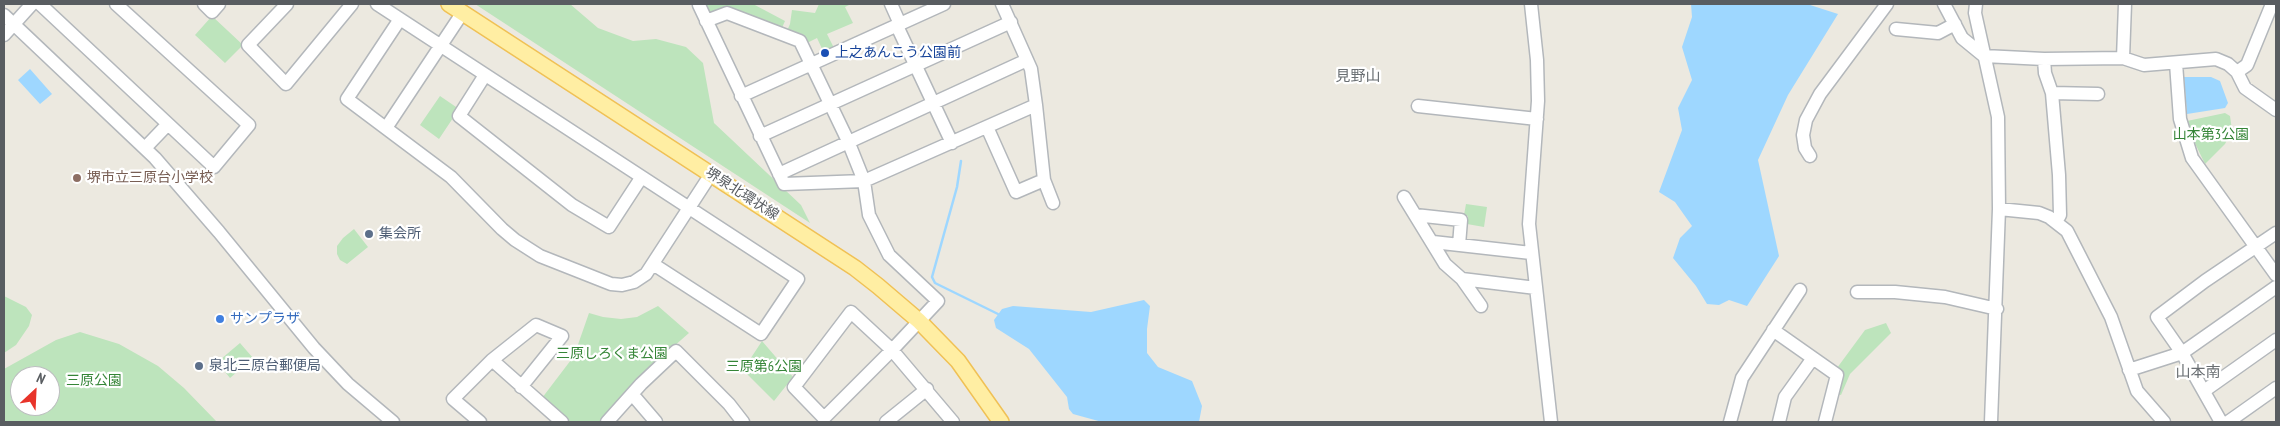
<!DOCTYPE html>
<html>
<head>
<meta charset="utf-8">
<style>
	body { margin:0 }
	#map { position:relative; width:2280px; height:426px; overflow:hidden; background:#ece9e0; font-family:"PT Sans Narrow",sans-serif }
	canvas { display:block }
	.frame { position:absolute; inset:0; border:5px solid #595d61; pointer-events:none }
	.north { position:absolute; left:10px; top:366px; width:50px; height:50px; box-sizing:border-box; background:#fff; border:1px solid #bdbec0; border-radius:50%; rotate:25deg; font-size:14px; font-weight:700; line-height:20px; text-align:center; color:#595d61 }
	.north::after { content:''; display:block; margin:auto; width:18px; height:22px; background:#e8342a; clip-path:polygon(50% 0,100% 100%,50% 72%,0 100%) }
</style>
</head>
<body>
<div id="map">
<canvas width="2280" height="426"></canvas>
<div class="frame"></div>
<div class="north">N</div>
</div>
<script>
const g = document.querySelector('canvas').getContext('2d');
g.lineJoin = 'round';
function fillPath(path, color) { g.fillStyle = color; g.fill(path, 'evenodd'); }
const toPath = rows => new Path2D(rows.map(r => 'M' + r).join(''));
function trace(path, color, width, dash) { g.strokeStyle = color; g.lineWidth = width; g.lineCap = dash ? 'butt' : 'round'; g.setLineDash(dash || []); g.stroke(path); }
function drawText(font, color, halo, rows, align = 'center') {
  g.font = font + ' "PT Sans Narrow","Noto Sans JP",sans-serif'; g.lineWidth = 4.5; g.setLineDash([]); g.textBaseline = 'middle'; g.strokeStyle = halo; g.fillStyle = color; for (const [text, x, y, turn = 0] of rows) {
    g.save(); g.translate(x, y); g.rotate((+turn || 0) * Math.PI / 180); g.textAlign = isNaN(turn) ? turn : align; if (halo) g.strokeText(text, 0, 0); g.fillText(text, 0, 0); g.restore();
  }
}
fillPath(toPath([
	[475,4,570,4,598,28,633,41,656,39,686,47,703,63,714,123,801,205,810,223],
	[705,4,753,4,785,21,781,30,728,8,711,12,707,10],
	[819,4,851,4,845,7,853,23,827,34,834,48,824,53,817,38,805,44,787,31,790,24,792,10,815,13],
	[212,16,243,45,225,63,195,35],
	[440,96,459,109,439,139,420,125],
	[2225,113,2230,116,2232,130,2225,144,2205,164,2192,137,2187,121],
	[1466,204,1487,207,1484,227,1467,224,1468,216,1464,215],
	[354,229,368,247,347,264,340,260,337,254,337,246,343,238],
	[4,296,26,307,32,315,29,326,16,345,4,353],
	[658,306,689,333,641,375,601,422,570,422,542,398,574,356,589,313,603,317,621,319,637,317],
	[1886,323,1891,333,1850,374,1841,395,1837,394,1843,372,1837,368,1865,330],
	[80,332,119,344,158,366,184,388,217,422,4,422,4,369,56,340],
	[20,376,50,376,50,406,20,406],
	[762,341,793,377,774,401,743,370],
	[240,343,253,358,230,378,221,367,225,363,221,359]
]), '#bde4bc');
fillPath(toPath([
	[1691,4,1807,4,1838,14,1788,95,1758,160,1779,256,1747,306,1729,300,1719,305,1707,304,1696,286,1673,258,1680,238,1692,226,1675,202,1659,192,1682,130,1678,108,1692,80,1682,47,1692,17],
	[30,69,52,94,40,104,18,80],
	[2184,77,2211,77,2220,81,2228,103,2225,108,2187,114],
	[1144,300,1150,306,1147,329,1147,353,1158,367,1192,381,1202,406,1199,422,1102,422,1073,414,1069,409,1067,397,1029,349,996,328,994,320,1002,309,1013,306,1091,312]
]), '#9ed7ff');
trace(toPath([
	[961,161,957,187,932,277,935,283,998,314]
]), '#9ed7ff', 2.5);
const minor = toPath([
	[40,4,214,167,249,125,116,4],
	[204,4,212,12,219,4],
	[287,4,248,45,286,84,352,4],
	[377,4,798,279,761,334,653,264],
	[891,4,900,24],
	[1531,4,1537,60,1538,101,1529,224,1551,422],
	[1944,4,1962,38,1984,56,2044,59,2123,58,2144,65,2216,59,2228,64,2237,72,2245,88,2276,110],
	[1976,4,1975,13,1998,117,1999,209,1991,422],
	[699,5,784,184,864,181,1036,105,1031,69,1002,4],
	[4,15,155,158,219,232,314,348,348,384,393,422],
	[400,19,347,99,451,177,502,229,515,240,540,256,611,284,622,285,634,282,646,274,711,174],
	[706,21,727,13,800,41,848,141,864,181,869,215,889,255,938,301,892,350,824,418,794,387,851,312,892,350,953,422],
	[897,26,952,143],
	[1896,29,1938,33,1955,24],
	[4,35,32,4],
	[2123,58,2125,4],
	[2044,59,2045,73,2052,93,2059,175,2060,215,2056,222],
	[2176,63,2180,119,2192,158,2276,275],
	[2237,72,2247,65,2272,4],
	[485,75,459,116,572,205,609,227,641,178],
	[2052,93,2098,94],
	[741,96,944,4],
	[1036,105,1044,180,1053,203],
	[1418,106,1537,119],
	[987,127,1016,192,1044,180],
	[386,128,463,12],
	[760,136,1011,22],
	[145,148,168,124],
	[1810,156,1805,148,1803,135,1806,120,1820,94,1887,4],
	[779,174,1027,60],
	[1404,197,1445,264,1462,279,1481,306],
	[1999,209,2039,213,2049,217,2067,231,2111,317,2137,391,2164,422],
	[1415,215,1461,220,1459,245],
	[1433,242,1531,253],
	[1462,279,1536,288],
	[1857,292,1895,292,1945,297,1997,309],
	[1773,330,1837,375,1825,422],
	[492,360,562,422],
	[2129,370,2182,353,2276,287],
	[2204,391,2276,340],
	[632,394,656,422],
	[480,422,453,399,492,360,536,325,562,336,521,387],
	[607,422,641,384,676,351,729,404,743,422],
	[886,422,927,389],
	[1730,422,1742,378,1800,290],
	[1779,422,1785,397,1813,358],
	[2221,422,2182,353,2157,317,2205,281,2276,233],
	[2228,422,2276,388]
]);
const major = toPath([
	[449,4,855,268,878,286,919,321,958,361,1001,422]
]);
trace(minor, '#b3b7bb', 15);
trace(major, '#f0c155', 18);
trace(minor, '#fff', 12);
trace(major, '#ffeea3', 15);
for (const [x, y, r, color] of [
	[825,53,5,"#1a4fb4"],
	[77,178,5,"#8d6e63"],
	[369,234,5,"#5c6f8a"],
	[220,319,5,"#3f7fe0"],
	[199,366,5,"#5c6f8a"]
]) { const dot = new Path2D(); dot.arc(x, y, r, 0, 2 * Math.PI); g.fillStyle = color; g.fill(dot); trace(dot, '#fff', 2); }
drawText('14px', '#164399', '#fff', [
	["上之あんこう公園前",835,53]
], 'left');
drawText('14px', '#358537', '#fff', [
	["山本第3公園",2211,135],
	["三原しろくま公園",612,354],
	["三原第6公園",764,367],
	["三原公園",94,381]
]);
drawText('14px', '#785e54', '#fff', [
	["堺市立三原台小学校",87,178]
], 'left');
drawText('14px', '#595d61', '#fff', [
	["堺泉北環状線",742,194,33]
]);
drawText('14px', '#4e5e75', '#fff', [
	["集会所",379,234],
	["泉北三原台郵便局",209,366]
], 'left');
drawText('14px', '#366cbe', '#fff', [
	["サンプラザ",230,319]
], 'left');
drawText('15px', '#6a6f73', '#fff', [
	["見野山",1358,77],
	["山本南",2198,373]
]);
</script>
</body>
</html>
